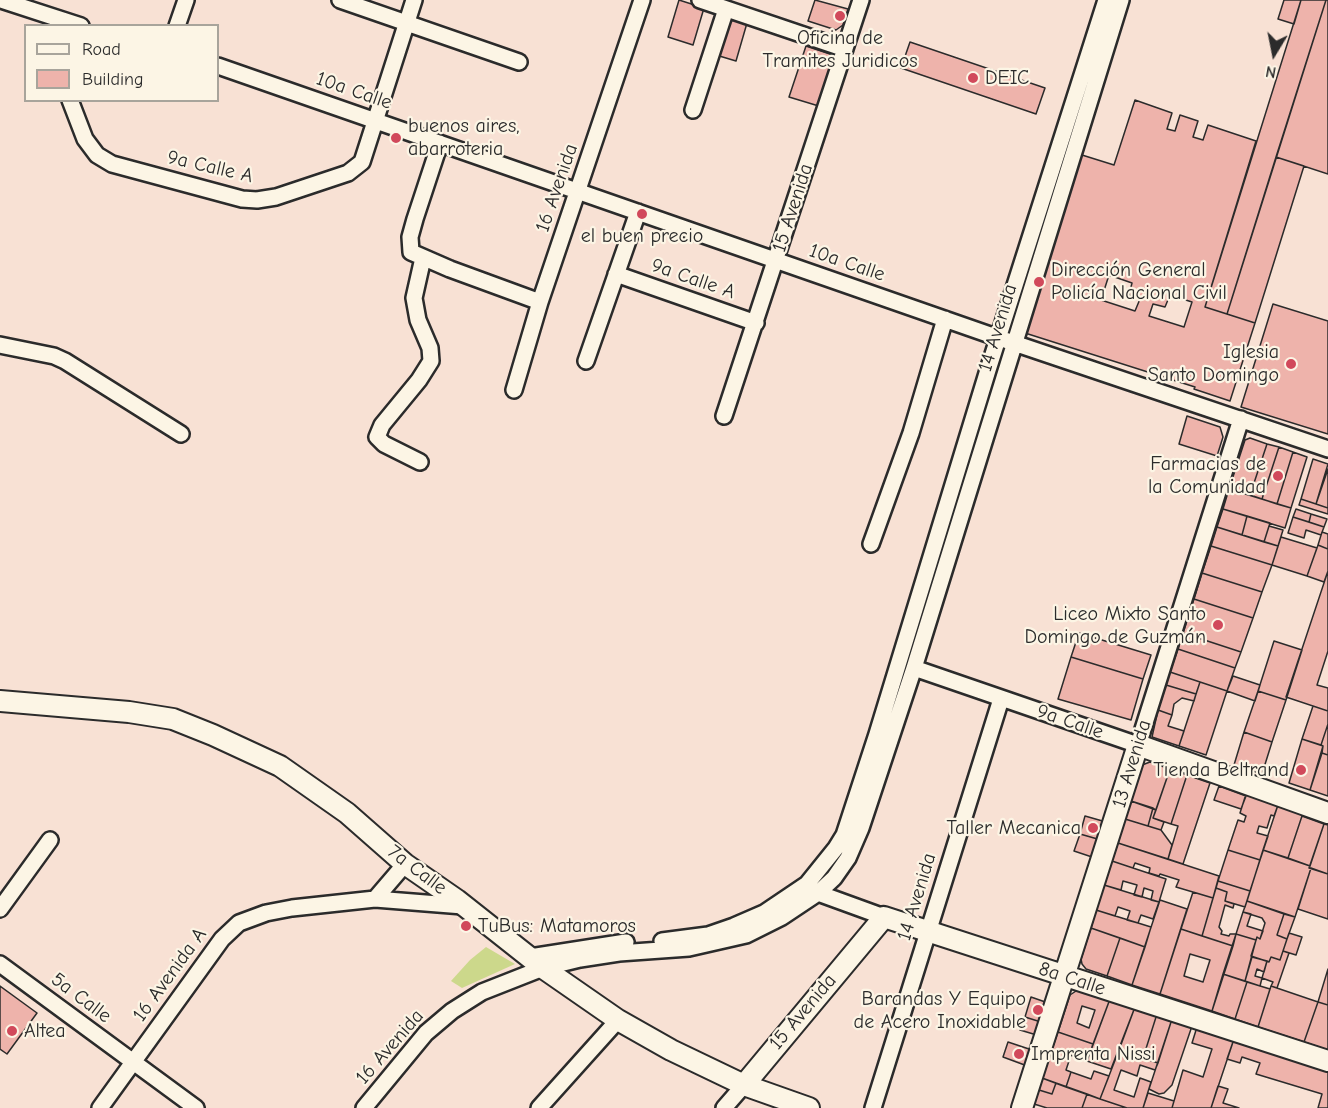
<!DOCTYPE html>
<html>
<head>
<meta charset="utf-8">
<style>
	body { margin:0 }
	#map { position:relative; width:1328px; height:1108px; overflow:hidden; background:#f8e1d4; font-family:"Comic Neue",sans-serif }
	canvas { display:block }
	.legend { position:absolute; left:24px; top:24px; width:195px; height:78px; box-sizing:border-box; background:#fcf5e5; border:2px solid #a8a49b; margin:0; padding:8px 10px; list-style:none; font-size:18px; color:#2b2b2b }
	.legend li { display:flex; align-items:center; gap:12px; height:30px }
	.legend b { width:30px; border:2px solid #a8a49b }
	.north { position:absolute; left:1244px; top:24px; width:60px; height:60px; -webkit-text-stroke:4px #fcf5e5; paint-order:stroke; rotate:190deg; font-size:16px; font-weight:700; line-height:24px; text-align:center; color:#2b2b2b }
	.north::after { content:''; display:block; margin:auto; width:21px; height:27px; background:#2b2b2b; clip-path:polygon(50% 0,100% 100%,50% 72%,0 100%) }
</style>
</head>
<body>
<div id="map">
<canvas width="1328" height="1108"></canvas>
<ul class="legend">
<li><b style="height:8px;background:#fcf5e5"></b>Road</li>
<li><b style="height:16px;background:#eeb3ab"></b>Building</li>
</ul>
<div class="north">N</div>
</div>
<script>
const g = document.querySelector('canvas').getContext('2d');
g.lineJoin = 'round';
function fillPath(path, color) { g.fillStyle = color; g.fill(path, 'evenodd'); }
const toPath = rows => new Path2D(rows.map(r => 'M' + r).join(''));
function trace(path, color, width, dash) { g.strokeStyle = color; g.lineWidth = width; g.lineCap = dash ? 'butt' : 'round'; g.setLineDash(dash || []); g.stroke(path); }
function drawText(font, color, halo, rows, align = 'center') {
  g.font = font + ' "Comic Neue",sans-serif'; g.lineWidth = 4.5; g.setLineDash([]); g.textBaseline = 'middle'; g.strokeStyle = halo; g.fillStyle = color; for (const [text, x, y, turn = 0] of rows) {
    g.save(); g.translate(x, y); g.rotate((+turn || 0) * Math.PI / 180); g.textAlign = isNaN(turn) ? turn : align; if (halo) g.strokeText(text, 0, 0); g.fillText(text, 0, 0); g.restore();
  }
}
fillPath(toPath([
	[486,947,515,964,462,988,451,981,470,960]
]), '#ccd88b');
const building = toPath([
	[679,0,704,8,693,45,668,37,679,0],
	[815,0,848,9,843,25,836,30,808,21,815,0],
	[1284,0,1301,0,1294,24,1278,19,1284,0],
	[1301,0,1326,0,1227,314,1205,307,1301,0],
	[1326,0,1328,0,1328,174,1276,157,1326,0],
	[732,19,747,23,736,61,716,55,725,23,732,19],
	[910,42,1045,88,1036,114,901,68,910,42],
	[806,46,839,57,822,107,789,97,806,46],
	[1135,100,1172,113,1167,129,1175,131,1180,115,1198,121,1193,137,1203,140,1208,125,1256,141,1205,307,1255,323,1230,401,1194,389,1195,387,1025,333,1082,155,1114,165,1135,100],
	[1109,275,1132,283,1129,295,1140,299,1135,311,1101,300,1109,275],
	[1170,295,1192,302,1184,327,1149,316,1153,304,1165,307,1170,295],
	[1276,157,1304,166,1255,323,1227,314,1276,157],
	[1273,304,1328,321,1328,434,1241,407,1273,304],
	[1187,416,1220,427,1223,437,1217,456,1179,444,1187,416],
	[1250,438,1267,444,1250,495,1229,489,1245,440,1250,438],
	[1267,444,1279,447,1262,499,1250,495,1267,444],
	[1279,447,1293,452,1277,504,1262,499,1279,447],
	[1293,452,1307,457,1291,508,1277,504,1293,452],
	[1313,459,1328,464,1316,504,1301,499,1313,459],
	[1328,469,1328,508,1316,504,1328,469],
	[1229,489,1291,508,1285,528,1223,509,1229,489],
	[1301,499,1328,508,1328,514,1299,505,1301,499],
	[1223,509,1247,516,1242,535,1217,527,1223,509],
	[1296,509,1311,514,1309,522,1293,517,1296,509],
	[1311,514,1327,519,1324,527,1309,522,1311,514],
	[1247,516,1270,523,1264,542,1242,535,1247,516],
	[1293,517,1324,527,1321,535,1306,530,1304,538,1288,533,1293,517],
	[1269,526,1283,530,1278,546,1264,542,1269,526],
	[1217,527,1278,546,1272,565,1211,546,1217,527],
	[1322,532,1328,534,1328,549,1318,545,1322,532],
	[1281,537,1317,548,1307,576,1272,565,1281,537],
	[1318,545,1328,549,1328,571,1324,582,1307,576,1318,545],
	[1211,546,1272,565,1262,592,1202,573,1211,546],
	[1328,571,1328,651,1317,685,1328,688,1328,711,1286,697,1328,571],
	[1202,573,1262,592,1253,618,1194,599,1202,573],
	[1194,599,1253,618,1241,652,1183,633,1194,599],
	[1079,633,1151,655,1143,679,1071,657,1079,633],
	[1183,633,1241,652,1235,668,1178,649,1183,633],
	[1274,641,1302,650,1286,700,1258,691,1274,641],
	[1178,649,1235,668,1227,691,1170,672,1178,649],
	[1071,657,1143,679,1131,720,1058,699,1071,657],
	[1170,672,1200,682,1196,694,1166,685,1170,672],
	[1233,676,1260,685,1255,701,1227,691,1233,676],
	[1200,682,1227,691,1206,755,1179,746,1200,682],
	[1166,685,1196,694,1194,701,1182,698,1174,704,1172,715,1158,710,1166,685],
	[1258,691,1286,700,1272,742,1244,732,1258,691],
	[1313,706,1328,711,1328,724,1321,745,1302,739,1313,706],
	[1158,710,1172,715,1168,726,1184,731,1179,746,1152,737,1158,710],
	[1328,724,1328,755,1322,753,1323,746,1321,745,1328,724],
	[1244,732,1272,742,1262,774,1234,765,1244,732],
	[1302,739,1323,746,1310,790,1289,783,1302,739],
	[1322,753,1328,755,1328,796,1310,790,1322,753],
	[1150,762,1170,769,1156,810,1131,801,1142,765,1150,762],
	[1170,769,1187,775,1171,824,1153,818,1170,769],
	[1187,775,1210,783,1183,864,1168,859,1178,826,1171,824,1187,775],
	[1219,786,1246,796,1241,809,1214,800,1219,786],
	[1247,791,1278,805,1274,816,1271,815,1267,828,1259,826,1257,833,1268,836,1260,860,1228,850,1238,820,1244,822,1246,816,1240,813,1247,791],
	[1131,801,1153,808,1148,826,1125,819,1131,801],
	[1278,805,1303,813,1288,858,1263,850,1278,805],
	[1153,808,1156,810,1153,818,1164,822,1161,830,1148,826,1153,808],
	[1085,816,1106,822,1101,840,1080,834,1085,816],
	[1302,816,1324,824,1310,866,1288,858,1302,816],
	[1125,819,1161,830,1172,845,1168,859,1118,843,1125,819],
	[1324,824,1328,825,1328,874,1309,868,1324,824],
	[1080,834,1101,840,1095,858,1074,851,1080,834],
	[1118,843,1219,876,1213,898,1176,887,1179,880,1160,874,1159,876,1149,873,1150,868,1135,863,1133,868,1112,861,1118,843],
	[1228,850,1260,860,1250,891,1218,881,1228,850],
	[1263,850,1310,866,1309,868,1311,868,1295,917,1247,901,1263,850],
	[1112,861,1166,879,1159,902,1151,900,1153,891,1144,888,1142,897,1134,895,1137,885,1123,881,1121,890,1104,885,1112,861],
	[1311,868,1328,874,1328,919,1298,909,1311,868],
	[1218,881,1250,891,1245,907,1225,901,1227,892,1216,888,1218,881],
	[1104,885,1159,902,1153,919,1141,915,1138,923,1127,920,1130,911,1118,907,1115,916,1096,910,1104,885],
	[1216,888,1227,892,1225,901,1234,904,1233,908,1225,905,1219,927,1222,931,1221,934,1229,936,1230,934,1236,934,1233,946,1202,936,1216,888],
	[1193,892,1213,898,1202,936,1181,929,1193,892],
	[1160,900,1187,909,1160,994,1132,985,1160,900],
	[1247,901,1284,914,1277,935,1287,939,1280,960,1271,957,1269,962,1251,956,1257,937,1260,939,1265,923,1262,918,1243,912,1247,901],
	[1096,910,1151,927,1145,947,1091,928,1096,910],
	[1243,912,1251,914,1247,926,1263,931,1260,939,1257,937,1256,940,1236,934,1243,912],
	[1284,914,1295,917,1287,939,1277,935,1284,914],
	[1091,928,1120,938,1107,976,1086,969,1082,964,1081,959,1091,928],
	[1181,929,1233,946,1212,1011,1160,994,1181,929],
	[1190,954,1210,960,1203,982,1184,976,1190,954],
	[1289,933,1302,937,1296,955,1283,951,1289,933],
	[1236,934,1256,940,1245,981,1223,974,1236,934],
	[1120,938,1145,947,1132,985,1107,976,1120,938],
	[1283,951,1289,953,1277,988,1271,986,1273,982,1262,978,1267,961,1269,962,1271,957,1280,960,1283,951],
	[1252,957,1267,961,1264,972,1257,969,1255,976,1262,978,1260,986,1245,981,1252,957],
	[1328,969,1328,1005,1318,1002,1328,969],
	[1223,974,1247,982,1235,1019,1212,1011,1223,974],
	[1247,982,1270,989,1258,1027,1235,1019,1247,982],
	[0,986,37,1013,7,1054,0,1049,0,986],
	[1271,986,1318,1002,1304,1042,1258,1027,1271,986],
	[1079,989,1110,999,1093,1044,1058,1032,1070,995,1079,989],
	[1082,1006,1095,1010,1089,1028,1077,1023,1082,1006],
	[1031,997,1051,1004,1044,1023,1025,1017,1031,997],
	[1110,999,1135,1007,1111,1069,1087,1061,1110,999],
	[1318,1002,1328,1005,1328,1050,1304,1042,1318,1002],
	[1135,1007,1157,1014,1143,1058,1119,1050,1135,1007],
	[1157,1014,1172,1019,1158,1063,1143,1058,1157,1014],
	[1025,1017,1044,1023,1040,1036,1020,1030,1025,1017],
	[1172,1019,1192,1026,1172,1085,1164,1093,1159,1094,1149,1089,1172,1019],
	[1197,1027,1234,1039,1211,1108,1172,1108,1183,1070,1203,1077,1210,1055,1212,1049,1192,1043,1197,1027],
	[1058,1032,1093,1044,1087,1061,1071,1055,1066,1070,1071,1072,1066,1087,1042,1078,1058,1032],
	[1234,1039,1328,1070,1328,1108,1318,1108,1322,1094,1256,1074,1260,1063,1242,1057,1240,1063,1227,1059,1234,1039],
	[1008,1042,1035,1051,1030,1067,1003,1057,1008,1042],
	[1119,1050,1158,1063,1155,1070,1140,1065,1137,1076,1121,1070,1114,1090,1134,1097,1140,1078,1151,1082,1143,1108,1127,1108,1100,1099,1119,1050],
	[1094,1071,1109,1076,1100,1099,1066,1087,1071,1072,1091,1079,1094,1071],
	[1042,1078,1056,1083,1052,1094,1039,1090,1042,1078],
	[1056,1083,1087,1094,1082,1108,1047,1108,1034,1104,1039,1090,1052,1094,1056,1083],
	[1218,1086,1228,1089,1223,1103,1239,1108,1211,1108,1218,1086],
	[1148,1093,1174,1101,1172,1108,1143,1108,1148,1093],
	[1087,1094,1100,1099,1127,1108,1082,1108,1087,1094]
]);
fillPath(building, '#eeb3ab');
trace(building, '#2b2b2b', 1.5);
const minor = toPath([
	[1,0,81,26],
	[340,0,519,62],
	[700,0,845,49],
	[177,26,186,0],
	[218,66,996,337,1328,449],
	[70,100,85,139,97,155,112,164,242,199,257,200,276,197,348,173,362,162,414,0],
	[693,110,726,9],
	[440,143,415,219,410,237,411,252,450,269,540,302],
	[616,274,756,323],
	[0,345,54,356,65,361,181,434],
	[586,361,638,212],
	[514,390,540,302,642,0],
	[724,416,861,0],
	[420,462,384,444,377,437,382,425,419,380,431,361,430,348,418,320,414,298,423,258],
	[871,544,911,433,945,319],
	[914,668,1138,745,1241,419],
	[818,893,884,917],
	[375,899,405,864],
	[0,909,50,840],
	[662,941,708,935,734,926,764,913,807,884,836,848,844,835,877,734,988,370,1106,0],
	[530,957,626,942],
	[0,964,196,1108],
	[100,1108,222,939,239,923,266,913,292,908,375,899,463,906],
	[364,1108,426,1033,452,1011,482,992,543,968,580,959,619,953,689,948,746,935,782,917,818,893,834,878,848,858,861,828,914,668,1121,0],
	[539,1108,618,1020],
	[724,1108,744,1085],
	[873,1108,1001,699]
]);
const major = toPath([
	[0,701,129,712,173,719,213,735,280,766,347,813,405,864,457,900,543,968,618,1020,671,1050,744,1085,809,1108],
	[744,1085,884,917,1328,1061],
	[1022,1108,1138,745,1328,813]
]);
trace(minor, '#2b2b2b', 20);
trace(major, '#2b2b2b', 24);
trace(minor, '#fcf5e5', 15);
trace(major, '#fcf5e5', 20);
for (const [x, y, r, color] of [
	[840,16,6,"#d1495b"],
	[973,78,6,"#d1495b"],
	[396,138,6,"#d1495b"],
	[642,214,6,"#d1495b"],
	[1039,282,6,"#d1495b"],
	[1291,364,6,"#d1495b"],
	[1278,476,6,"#d1495b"],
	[1218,625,6,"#d1495b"],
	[1301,770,6,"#d1495b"],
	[1093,828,6,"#d1495b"],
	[466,926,6,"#d1495b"],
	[1038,1010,6,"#d1495b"],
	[12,1031,6,"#d1495b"],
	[1019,1054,6,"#d1495b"]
]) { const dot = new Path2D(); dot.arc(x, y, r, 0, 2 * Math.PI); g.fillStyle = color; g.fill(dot); trace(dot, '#fcf5e5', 2); }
drawText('20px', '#2b2b2b', '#fcf5e5', [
	["Oficina de",840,38,"center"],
	["Tramites Juridicos",840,61,"center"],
	["DEIC",985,78],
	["buenos aires,",408,126],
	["abarroteria",408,149],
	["el buen precio",642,236,"center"],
	["Dirección General",1051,270],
	["Policía Nacional Civil",1051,293],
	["Iglesia",1279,352,"right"],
	["Santo Domingo",1279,375,"right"],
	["Farmacias de",1266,464,"right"],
	["la Comunidad",1266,487,"right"],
	["Liceo Mixto Santo",1206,614,"right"],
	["Domingo de Guzmán",1206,637,"right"],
	["Tienda Beltrand",1289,770,"right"],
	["Taller Mecanica",1081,828,"right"],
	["TuBus: Matamoros",478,926],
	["Barandas Y Equipo",1026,999,"right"],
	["de Acero Inoxidable",1026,1022,"right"],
	["Altea",24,1031],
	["Imprenta Nissi",1031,1054]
], 'left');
drawText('20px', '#2b2b2b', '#fcf5e5', [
	["10a Calle",354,91,19],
	["9a Calle A",210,167,13],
	["16 Avenida",557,188,-71],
	["15 Avenida",793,208,-72],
	["10a Calle",847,263,19],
	["9a Calle A",693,279,19],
	["14 Avenida",998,328,-73],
	["9a Calle",1070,722,19],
	["13 Avenida",1132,764,-73],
	["7a Calle",417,870,37],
	["14 Avenida",917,897,-73],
	["16 Avenida A",170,975,-54],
	["8a Calle",1072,979,18],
	["5a Calle",81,998,37],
	["15 Avenida",803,1012,-50],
	["16 Avenida",390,1047,-49]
]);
</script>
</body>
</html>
